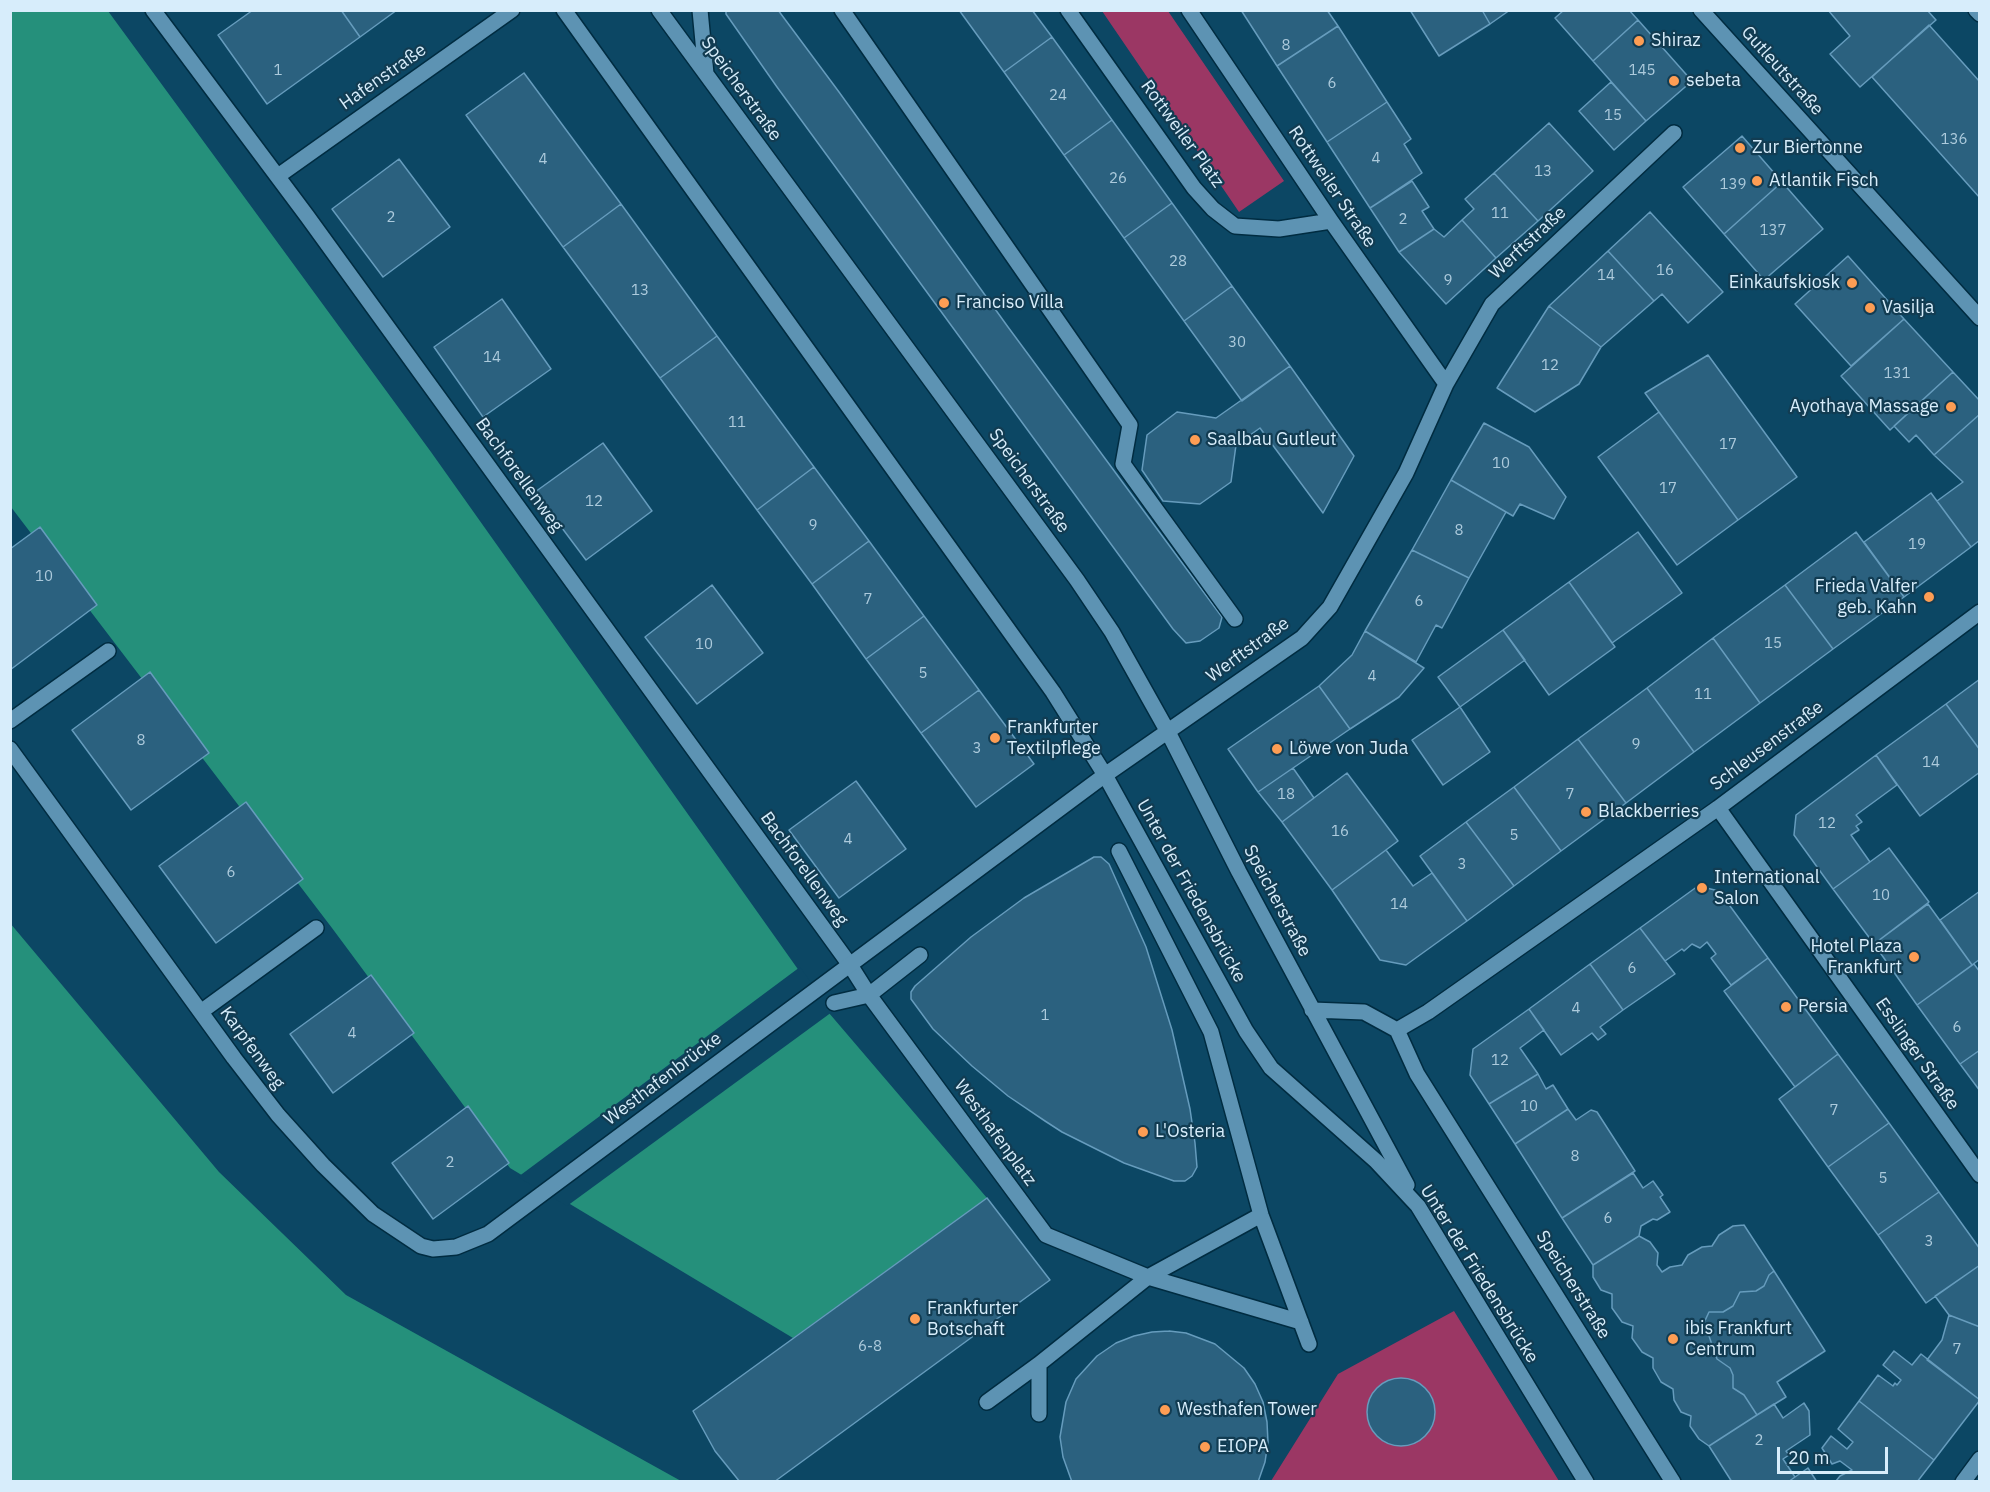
<!DOCTYPE html>
<html>
<head>
<meta charset="utf-8">
<style>
	body { margin:0 }
	#map { position:relative; width:1990px; height:1492px; overflow:hidden; background:#0c4764; font-family:"IBM Plex Sans",sans-serif }
	canvas { display:block }
	.frame { position:absolute; inset:0; border:12px solid #d7edfb; pointer-events:none }
	.scale { position:absolute; left:1777px; top:1447px; width:111px; height:27px; box-sizing:border-box; border:3px solid #d7edfb; border-top:0; padding-left:8px; font-size:18px; line-height:21px; white-space:nowrap; color:#d7edfb; -webkit-text-stroke:4px #123c52; paint-order:stroke }
</style>
</head>
<body>
<div id="map">
<canvas width="1990" height="1492"></canvas>
<div class="frame"></div>
<div class="scale">20 m</div>
</div>
<script>
const g = document.querySelector('canvas').getContext('2d');
g.lineJoin = 'round';
function fillPath(path, color) { g.fillStyle = color; g.fill(path, 'evenodd'); }
const toPath = rows => new Path2D(rows.map(r => 'M' + r).join(''));
function trace(path, color, width, dash) { g.strokeStyle = color; g.lineWidth = width; g.lineCap = dash ? 'butt' : 'round'; g.setLineDash(dash || []); g.stroke(path); }
function drawText(font, color, halo, rows, align = 'center') {
  g.font = font + ' "IBM Plex Sans",sans-serif'; g.lineWidth = 4.5; g.setLineDash([]); g.textBaseline = 'middle'; g.strokeStyle = halo; g.fillStyle = color; for (const [text, x, y, turn = 0] of rows) {
    g.save(); g.translate(x, y); g.rotate((+turn || 0) * Math.PI / 180); g.textAlign = isNaN(turn) ? turn : align; if (halo) g.strokeText(text, 0, 0); g.fillText(text, 0, 0); g.restore();
  }
}
fillPath(toPath([
	[1102,11,1168,11,1284,181,1239,212],
	[1454,1311,1559,1481,1271,1481,1338,1374]
]), '#9b3764');
fillPath(toPath([
	[11,11,108,11,431,452,829,1013,987,1198,793,1338,510,1168,332,928,11,507],
	[10,923,219,1172,346,1295,681,1481,11,1481]
]), '#25907b');
fillPath(toPath([
	[800,967,832,1012,567,1206,518,1177]
]), '#0c4764');
const building = toPath([
	[253,10,341,10,360,37,267,104,218,35,253,10],
	[341,10,397,10,360,37,341,10],
	[726,10,778,10,839,92,1008,327,1222,617,1219,628,1200,641,1186,643,1173,629,777,87,726,14,726,10],
	[959,10,1032,10,1052,37,1004,72,959,10],
	[1241,10,1327,10,1338,26,1277,66,1241,10],
	[1410,10,1482,10,1490,24,1439,56,1410,10],
	[1482,10,1510,10,1490,24,1482,10],
	[1564,10,1629,10,1638,20,1593,61,1555,18,1564,10],
	[1828,10,1927,10,1936,20,1860,87,1830,54,1850,36,1828,10],
	[1638,20,1692,81,1646,121,1593,61,1638,20],
	[1929,25,1980,82,1980,198,1872,77,1929,25],
	[1338,26,1387,102,1327,142,1277,66,1338,26],
	[1052,37,1112,120,1064,155,1004,72,1052,37],
	[524,73,621,204,563,247,466,115,524,73],
	[1611,82,1646,121,1614,150,1579,111,1611,82],
	[1387,102,1411,139,1404,144,1422,173,1370,208,1327,142,1387,102],
	[1112,120,1172,203,1124,238,1064,155,1112,120],
	[1549,123,1593,171,1538,221,1494,173,1549,123],
	[1742,136,1782,182,1724,234,1683,187,1742,136],
	[399,159,450,227,383,277,332,209,399,159],
	[1494,173,1538,221,1496,258,1462,220,1474,209,1465,199,1494,173],
	[1412,181,1429,207,1422,211,1434,229,1399,252,1370,208,1412,181],
	[1782,182,1823,229,1764,280,1724,234,1782,182],
	[1172,203,1232,286,1184,321,1124,238,1172,203],
	[621,204,717,336,660,378,563,247,621,204],
	[1650,212,1723,292,1688,323,1662,294,1654,301,1608,251,1650,212],
	[1462,220,1496,258,1446,304,1399,252,1434,229,1444,237,1462,220],
	[1608,251,1654,301,1601,347,1549,306,1608,251],
	[1848,256,1904,319,1851,366,1795,304,1848,256],
	[1232,286,1290,366,1242,401,1184,321,1232,286],
	[502,299,551,369,483,417,434,347,502,299],
	[1549,306,1601,347,1579,384,1535,412,1497,388,1549,306],
	[1904,319,1953,372,1890,430,1841,376,1904,319],
	[717,336,814,467,757,510,660,378,717,336],
	[1708,355,1797,477,1738,520,1645,393,1708,355],
	[1290,366,1354,456,1323,513,1260,428,1236,445,1231,482,1200,504,1163,501,1142,470,1147,435,1177,412,1216,418,1290,366],
	[1953,372,1980,401,1980,414,1934,455,1916,435,1909,442,1894,426,1953,372],
	[1659,412,1738,520,1677,565,1598,457,1659,412],
	[1980,414,1980,540,1971,547,1937,501,1963,482,1934,455,1980,414],
	[1484,423,1529,447,1566,497,1554,519,1520,504,1513,516,1451,480,1484,423],
	[603,443,652,511,586,560,535,492,603,443],
	[814,467,869,541,812,584,757,510,814,467],
	[1451,480,1506,512,1469,578,1412,550,1451,480],
	[1931,493,1971,547,1904,597,1864,542,1931,493],
	[40,527,97,605,10,670,10,549,40,527],
	[1638,532,1682,593,1612,643,1569,582,1638,532],
	[1856,532,1904,597,1833,649,1785,585,1856,532],
	[869,541,924,616,866,659,812,584,869,541],
	[1412,550,1469,578,1442,628,1436,625,1416,662,1365,631,1412,550],
	[1569,582,1615,647,1549,695,1503,630,1569,582],
	[712,585,763,653,697,704,645,637,712,585],
	[1785,585,1833,649,1760,703,1713,638,1785,585],
	[924,616,979,690,921,733,866,659,924,616],
	[1503,630,1525,660,1460,707,1438,677,1503,630],
	[1365,631,1424,668,1399,697,1350,729,1319,686,1352,655,1365,631],
	[1713,638,1760,703,1694,752,1647,688,1713,638],
	[150,672,209,753,131,810,72,730,150,672],
	[1980,679,1980,750,1946,704,1980,679],
	[1319,686,1350,729,1258,792,1228,749,1319,686],
	[1647,688,1694,752,1626,803,1578,739,1647,688],
	[979,690,1034,764,976,807,921,733,979,690],
	[1946,704,1980,750,1980,772,1920,816,1876,755,1946,704],
	[1460,707,1490,752,1443,785,1412,740,1460,707],
	[1578,739,1626,803,1561,851,1514,787,1578,739],
	[1876,755,1897,785,1856,815,1862,822,1856,826,1859,830,1851,835,1870,862,1833,889,1794,835,1796,815,1876,755],
	[1293,768,1314,798,1282,822,1258,792,1293,768],
	[1347,773,1398,841,1332,890,1282,822,1347,773],
	[856,781,906,849,839,898,789,830,856,781],
	[1514,787,1561,851,1514,886,1466,822,1514,787],
	[246,802,303,879,216,943,159,866,246,802],
	[1466,822,1514,886,1467,921,1420,856,1466,822],
	[1889,848,1929,902,1874,944,1833,889,1889,848],
	[1386,850,1413,886,1432,873,1467,921,1406,965,1380,960,1332,890,1386,850],
	[1094,857,1101,857,1109,864,1146,947,1172,1030,1190,1109,1195,1143,1197,1167,1192,1176,1185,1181,1174,1181,1124,1163,1062,1132,1045,1121,1008,1096,972,1066,933,1029,911,999,911,992,915,986,971,937,1024,898,1094,857],
	[1698,886,1719,891,1768,958,1731,985,1711,958,1716,954,1707,942,1700,948,1692,944,1684,951,1682,949,1665,961,1640,928,1698,886],
	[1980,891,1980,959,1972,965,1940,920,1980,891],
	[1928,904,1972,965,1917,1005,1874,944,1928,904],
	[1640,928,1675,974,1623,1010,1590,964,1640,928],
	[1768,958,1838,1054,1795,1087,1724,991,1768,958],
	[1590,964,1623,1010,1600,1027,1606,1034,1598,1040,1592,1033,1561,1055,1529,1009,1590,964],
	[1974,964,1980,972,1980,1050,1960,1064,1917,1005,1974,964],
	[371,975,414,1033,333,1093,290,1034,371,975],
	[1529,1009,1544,1030,1520,1048,1538,1074,1489,1104,1470,1075,1473,1049,1529,1009],
	[1980,1050,1980,1091,1960,1064,1980,1050],
	[1838,1054,1889,1123,1828,1167,1779,1099,1838,1054],
	[1538,1074,1546,1089,1553,1085,1568,1109,1515,1144,1489,1104,1538,1074],
	[468,1106,509,1163,433,1219,392,1163,468,1106],
	[1568,1109,1576,1120,1591,1110,1597,1112,1635,1171,1562,1218,1515,1144,1568,1109],
	[1889,1123,1939,1192,1878,1235,1828,1167,1889,1123],
	[1633,1173,1643,1188,1653,1181,1663,1195,1660,1197,1670,1212,1657,1220,1653,1219,1641,1226,1639,1236,1593,1265,1562,1218,1633,1173],
	[1939,1192,1980,1249,1980,1265,1926,1303,1878,1235,1939,1192],
	[987,1198,1050,1280,774,1482,740,1482,715,1451,693,1411,987,1198],
	[1744,1225,1774,1271,1769,1275,1764,1286,1756,1291,1740,1292,1733,1306,1723,1312,1709,1312,1703,1325,1698,1329,1709,1336,1717,1359,1730,1368,1733,1375,1733,1388,1744,1395,1757,1415,1709,1446,1699,1439,1690,1426,1691,1416,1681,1412,1674,1400,1673,1389,1661,1382,1653,1368,1653,1358,1642,1352,1632,1338,1633,1326,1622,1322,1612,1308,1612,1294,1601,1290,1593,1277,1593,1265,1639,1236,1650,1242,1658,1253,1657,1265,1662,1272,1670,1267,1682,1265,1688,1255,1702,1247,1712,1246,1719,1235,1733,1226,1744,1225],
	[1980,1265,1980,1327,1949,1315,1935,1296,1980,1265],
	[1774,1271,1825,1351,1777,1382,1786,1397,1757,1415,1744,1395,1733,1388,1733,1375,1730,1368,1717,1359,1709,1336,1698,1329,1703,1325,1709,1312,1723,1312,1733,1306,1740,1292,1756,1291,1764,1286,1769,1275,1774,1271],
	[1949,1315,1980,1327,1980,1400,1927,1360,1942,1340,1949,1315],
	[1169,1331,1186,1333,1215,1344,1244,1368,1255,1384,1263,1402,1267,1422,1268,1442,1265,1462,1258,1482,1072,1482,1063,1457,1060,1437,1066,1402,1076,1379,1097,1356,1116,1343,1134,1336,1152,1332,1169,1331],
	[1894,1351,1912,1365,1921,1354,1980,1400,1934,1460,1859,1401,1878,1375,1893,1386,1895,1383,1897,1385,1901,1380,1883,1365,1894,1351],
	'1367 1412a34 34 0 1 1 68 0a34 34 0 1 1-68 0Z',
	[1859,1401,1934,1460,1917,1482,1836,1481,1840,1476,1852,1470,1840,1461,1832,1464,1822,1448,1831,1436,1847,1449,1853,1442,1838,1429,1859,1401],
	[1804,1403,1809,1411,1810,1435,1786,1451,1789,1455,1783,1459,1795,1477,1788,1482,1732,1482,1709,1446,1774,1404,1783,1418,1804,1403],
	[1808,1468,1817,1482,1788,1482,1795,1477,1808,1468]
]);
fillPath(building, '#2b617f');
trace(building, '#669cbd', 1.5);
const service = toPath([
	[842,10,1130,425,1123,464,1235,619],
	[1976,10,1980,14],
	[10,721,108,651],
	[202,1011,316,928]
]);
const pedestrian = toPath([
	[153,10,307,216,850,965,869,995,1046,1235,1148,1277,1301,1322],
	[1119,851,1211,1032,1261,1215,1309,1344],
	[834,1003,869,995,920,955],
	[987,1402,1039,1364],
	[1039,1414,1039,1364,1148,1277,1261,1215]
]);
const minor = toPath([
	[564,10,1053,692,1105,775,1246,1031,1271,1068,1376,1161,1418,1206,1586,1482],
	[659,10,1077,580,1112,632,1168,732,1239,872,1407,1185],
	[700,10,706,74],
	[1068,10,1194,188,1213,209,1235,226,1279,229,1331,221],
	[1189,10,1331,221,1446,384],
	[278,176,512,10],
	[10,749,234,1058,278,1115,323,1165,373,1214,421,1246,433,1249,456,1247,488,1234,1105,775,1302,638,1330,607,1406,473,1446,384,1492,304,1674,133],
	[1718,808,1980,1175],
	[1312,1010,1364,1012,1397,1030,1417,1074,1673,1482],
	[1397,1030,1428,1012,1718,808,1980,612]
]);
const secondary = toPath([
	[1701,10,1980,318],
	[1963,1482,1980,1459]
]);
trace(service, '#002c41', 18);
trace(pedestrian, '#002c41', 18);
trace(minor, '#002c41', 18);
trace(secondary, '#002c41', 18);
trace(service, '#5d93b3', 15);
trace(pedestrian, '#5d93b3', 15);
trace(minor, '#5d93b3', 15);
trace(secondary, '#5d93b3', 15);
for (const [x, y, r, color] of [
	[1639,41,6,"#fd9d54"],
	[1674,81,6,"#fd9d54"],
	[1740,148,6,"#fd9d54"],
	[1757,181,6,"#fd9d54"],
	[1852,283,6,"#fd9d54"],
	[944,303,6,"#fd9d54"],
	[1870,308,6,"#fd9d54"],
	[1951,407,6,"#fd9d54"],
	[1195,440,6,"#fd9d54"],
	[1929,597,6,"#fd9d54"],
	[995,738,6,"#fd9d54"],
	[1277,749,6,"#fd9d54"],
	[1586,812,6,"#fd9d54"],
	[1702,888,6,"#fd9d54"],
	[1914,957,6,"#fd9d54"],
	[1786,1007,6,"#fd9d54"],
	[1143,1132,6,"#fd9d54"],
	[915,1319,6,"#fd9d54"],
	[1673,1339,6,"#fd9d54"],
	[1165,1410,6,"#fd9d54"],
	[1205,1447,6,"#fd9d54"]
]) { const dot = new Path2D(); dot.arc(x, y, r, 0, 2 * Math.PI); g.fillStyle = color; g.fill(dot); trace(dot, '#123c52', 2); }
drawText('15px', '#accadc', null, [
	["8",1286,46],
	["1",278,71],
	["145",1642,71],
	["6",1332,84],
	["24",1058,96],
	["15",1613,116],
	["136",1954,140],
	["4",1376,159],
	["4",543,160],
	["13",1543,172],
	["26",1118,179],
	["139",1733,185],
	["11",1500,214],
	["2",391,218],
	["2",1403,220],
	["137",1773,231],
	["28",1178,262],
	["16",1665,271],
	["14",1606,276],
	["9",1448,281],
	["13",640,291],
	["30",1237,343],
	["14",492,358],
	["12",1550,366],
	["131",1897,374],
	["11",737,423],
	["17",1728,445],
	["10",1501,464],
	["17",1668,489],
	["12",594,502],
	["9",813,526],
	["8",1459,531],
	["19",1917,545],
	["10",44,577],
	["7",868,600],
	["6",1419,602],
	["15",1773,644],
	["10",704,645],
	["5",923,674],
	["4",1372,677],
	["11",1703,695],
	["8",141,741],
	["9",1636,745],
	["3",977,749],
	["14",1931,763],
	["18",1286,795],
	["7",1570,795],
	["12",1827,824],
	["16",1340,832],
	["5",1514,836],
	["4",848,840],
	["3",1462,865],
	["6",231,873],
	["10",1881,896],
	["14",1399,905],
	["6",1632,969],
	["4",1576,1009],
	["1",1045,1016],
	["6",1957,1028],
	["4",352,1034],
	["12",1500,1061],
	["10",1529,1107],
	["7",1834,1111],
	["8",1575,1157],
	["2",450,1163],
	["5",1883,1179],
	["6",1608,1219],
	["3",1929,1242],
	["6-8",870,1347],
	["7",1957,1350],
	["2",1759,1441]
]);
drawText('18px', '#d7edfb', '#123c52', [
	["Shiraz",1651,41],
	["sebeta",1686,81],
	["Zur Biertonne",1752,148],
	["Atlantik Fisch",1769,181],
	["Einkaufskiosk",1840,283,"right"],
	["Franciso Villa",956,303],
	["Vasilja",1882,308],
	["Ayothaya Massage",1939,407,"right"],
	["Saalbau Gutleut",1207,440],
	["Frieda Valfer",1917,587,"right"],
	["geb. Kahn",1917,608,"right"],
	["Frankfurter",1007,728],
	["Textilpflege",1007,749],
	["Löwe von Juda",1289,749],
	["Blackberries",1598,812],
	["International",1714,878],
	["Salon",1714,899],
	["Hotel Plaza",1902,947,"right"],
	["Frankfurt",1902,968,"right"],
	["Persia",1798,1007],
	["L'Osteria",1155,1132],
	["Frankfurter",927,1309],
	["Botschaft",927,1330],
	["ibis Frankfurt",1685,1329],
	["Centrum",1685,1350],
	["Westhafen Tower",1177,1410],
	["EIOPA",1217,1447]
], 'left');
drawText('18px', '#d7edfb', '#123c52', [
	["Gutleutstraße",1782,71,48],
	["Hafenstraße",383,77,-35],
	["Speicherstraße",741,89,54],
	["Rottweiler Platz",1182,134,54],
	["Rottweiler Straße",1332,187,56],
	["Werftstraße",1528,243,-43],
	["Bachforellenweg",519,475,54],
	["Speicherstraße",1029,481,54],
	["Werftstraße",1248,650,-36],
	["Schleusenstraße",1767,746,-37],
	["Bachforellenweg",804,869,54],
	["Unter der Friedensbrücke",1191,891,61],
	["Speicherstraße",1277,901,62],
	["Karpfenweg",252,1048,54],
	["Esslinger Straße",1917,1054,55],
	["Westhafenbrücke",663,1079,-37],
	["Westhafenplatz",995,1133,54],
	["Unter der Friedensbrücke",1479,1274,58],
	["Speicherstraße",1573,1285,58]
]);
</script>
</body>
</html>
